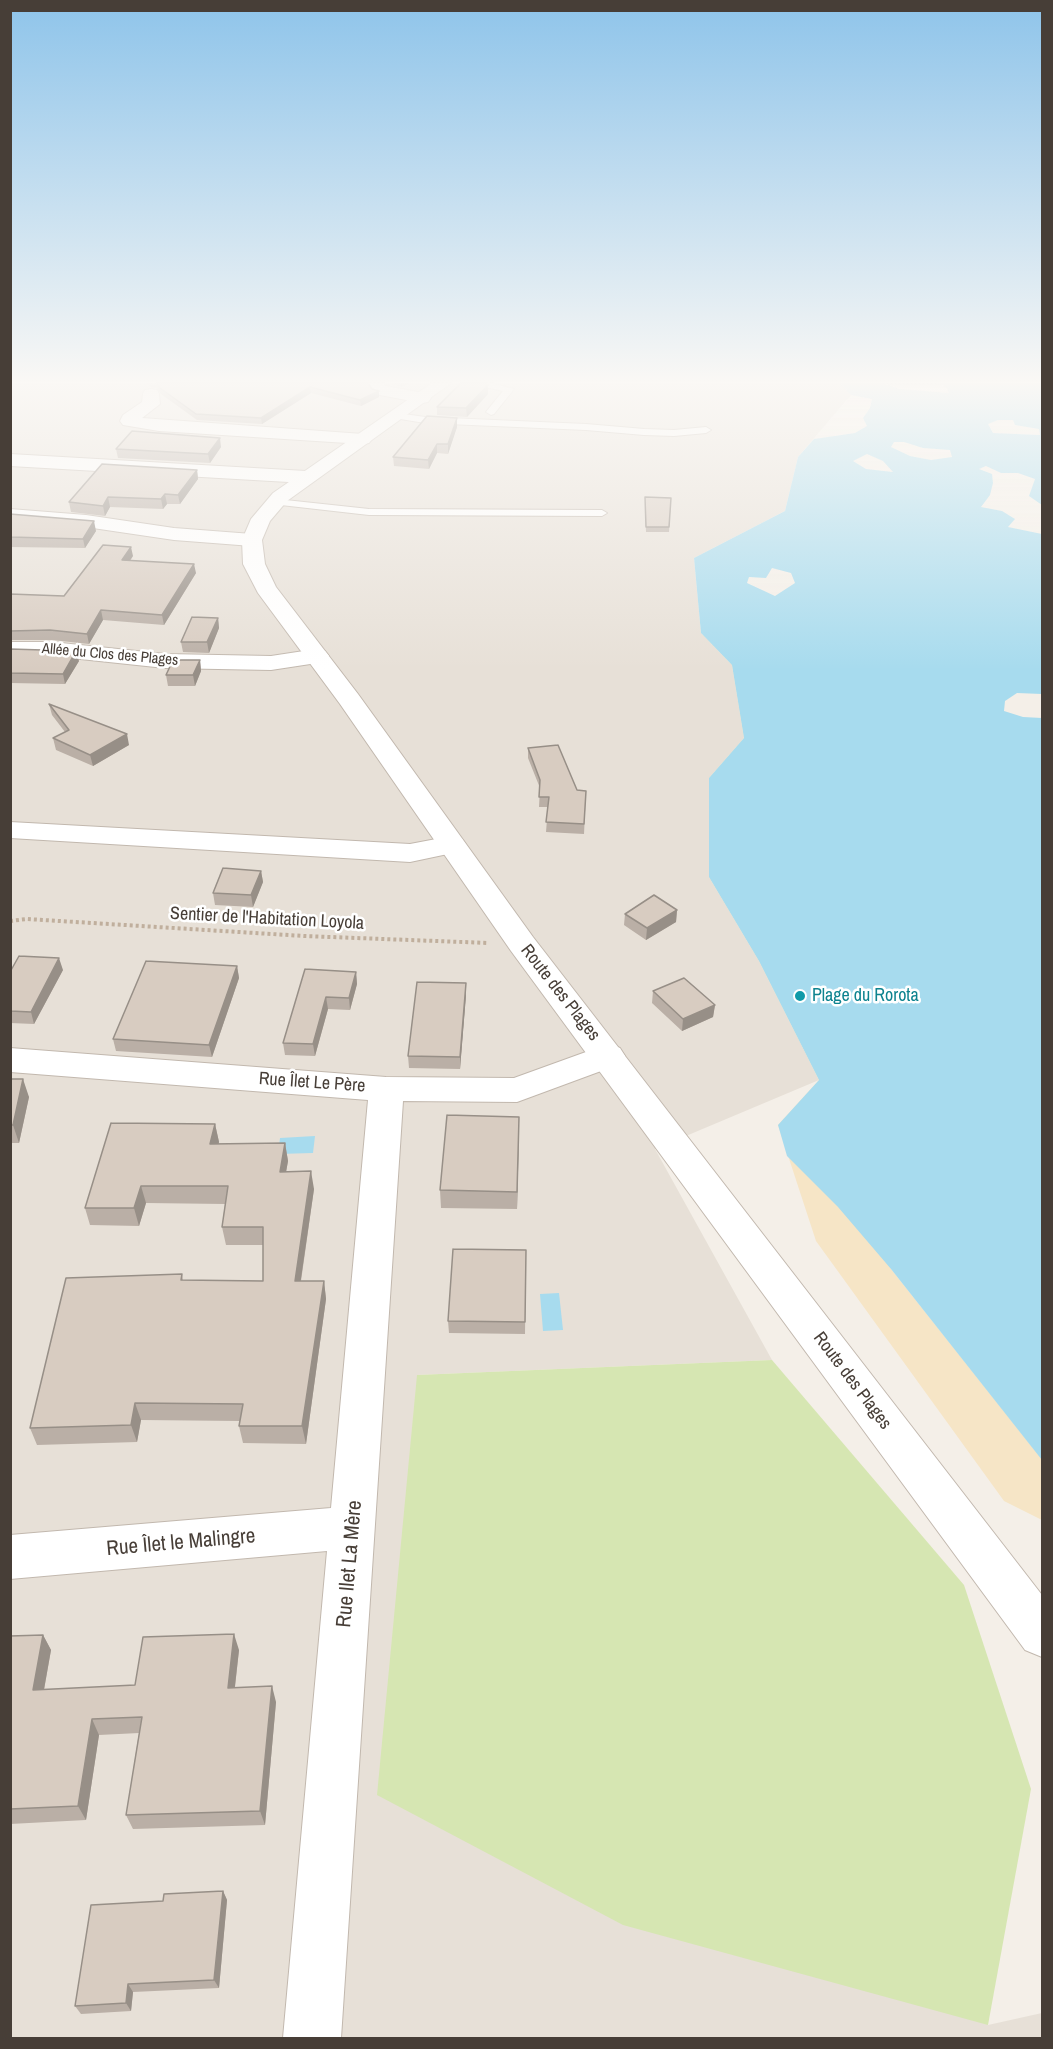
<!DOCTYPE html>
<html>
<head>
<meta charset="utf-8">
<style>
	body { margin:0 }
	#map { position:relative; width:1053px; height:2049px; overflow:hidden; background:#f4efe8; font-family:"Archivo Narrow",sans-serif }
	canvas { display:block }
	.frame { position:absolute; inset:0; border:12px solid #473e37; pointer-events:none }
</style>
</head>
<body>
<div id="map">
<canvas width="1053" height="2049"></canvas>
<div class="frame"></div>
</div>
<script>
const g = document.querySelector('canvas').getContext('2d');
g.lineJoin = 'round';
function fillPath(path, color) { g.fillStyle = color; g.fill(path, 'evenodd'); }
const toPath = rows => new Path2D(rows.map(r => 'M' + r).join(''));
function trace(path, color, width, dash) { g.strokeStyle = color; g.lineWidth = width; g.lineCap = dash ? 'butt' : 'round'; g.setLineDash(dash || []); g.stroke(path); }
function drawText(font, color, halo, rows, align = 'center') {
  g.font = font + ' "Archivo Narrow",sans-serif'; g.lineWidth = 5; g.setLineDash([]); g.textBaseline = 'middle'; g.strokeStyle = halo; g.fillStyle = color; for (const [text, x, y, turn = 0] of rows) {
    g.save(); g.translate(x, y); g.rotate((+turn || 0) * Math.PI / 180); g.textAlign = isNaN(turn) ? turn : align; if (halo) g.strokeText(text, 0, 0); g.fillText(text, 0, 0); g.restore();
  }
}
fillPath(toPath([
	[11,383,840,383,851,395,798,457,785,511,694,558,701,633,732,665,744,738,709,778,709,877,759,961,819,1080,655,1149,772,1360,417,1375,988,2025,1042,2013,1042,2038,11,2038]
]), '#e7e0d7');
fillPath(toPath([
	[772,1360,964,1585,1031,1789,988,2025,623,1925,377,1795,417,1375]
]), '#d6e6b2');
fillPath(toPath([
	[701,633,732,654,891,1269,1042,1459,1042,1520,1004,1501,816,1241,778,1125,819,1080,759,961,709,877,709,778,744,738,732,665]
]), '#f6e5c6');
fillPath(toPath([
	[840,383,883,383,899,389,949,393,947,388,939,383,1042,383,1042,505,1029,496,1035,479,1018,473,1001,473,986,466,979,469,992,474,993,483,990,495,981,507,1002,511,1015,519,1008,527,1042,534,1042,694,1017,693,1005,701,1004,711,1023,717,1042,718,1042,1460,891,1269,838,1207,787,1156,778,1125,819,1080,759,961,709,877,709,778,744,738,732,665,701,633,694,558,785,511,798,457,814,439,855,433,867,426,863,418,870,408,872,399,851,395],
	[998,420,1013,420,1015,425,1039,429,1040,435,993,433,988,424],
	[894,442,904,442,923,448,950,450,952,457,931,460,910,456,891,447],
	[867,454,883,461,893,472,866,469,853,461],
	[772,568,791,573,795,583,775,596,747,583,749,577,766,578],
	[315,1136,313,1153,278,1154,280,1138],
	[559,1293,563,1330,543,1331,540,1294]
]), '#a7dbee');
const service = toPath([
	[468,383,490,383,514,389,494,414,491,415,486,412,503,391,468,383],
	[397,413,425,417,586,424,644,429,674,430,706,427,711,430,706,433,674,436,644,435,586,430,425,423,394,418,394,414,397,413],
	[276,499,369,509,602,510,607,513,602,516,369,515,272,504,272,500,276,499]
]);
const minor = toPath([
	[366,383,383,383,386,386,428,394,431,398,428,402,422,403,380,395,374,394,366,383],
	[151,389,157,390,159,394,160,404,142,418,363,434,369,435,372,439,369,443,363,444,159,431,123,425,120,421,123,415,142,402,143,394,145,390,151,389],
	[10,454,306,471,313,473,316,477,313,481,306,483,10,466,10,454],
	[10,509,86,515,174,528,252,534,259,536,262,540,259,544,252,546,174,540,86,527,10,521,10,509],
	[10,642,52,642,165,654,271,656,317,649,325,651,329,656,325,661,317,663,271,670,165,668,52,656,10,656,10,642],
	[10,822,410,844,452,836,462,839,466,845,462,851,410,862,10,838,10,822],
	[608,1044,620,1048,625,1056,620,1064,517,1102,403,1101,341,2038,283,2038,327,1551,10,1579,10,1535,331,1508,368,1100,10,1072,10,1048,386,1077,514,1078,608,1044]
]);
const tertiary = toPath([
	[432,383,451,383,287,501,270,521,262,540,265,564,276,587,358,694,533,937,1042,1595,1042,1657,1025,1650,511,951,340,704,258,593,243,564,242,540,251,519,273,493,432,383]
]);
trace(service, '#c2b8ae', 2);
trace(minor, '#c2b8ae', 2);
trace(tertiary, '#c2b8ae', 2);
trace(toPath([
	[10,921,27,919,304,936,489,943]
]), '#c0af9d', 4, [3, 3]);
fillPath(service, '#fff');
fillPath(minor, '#fff');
fillPath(tertiary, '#fff');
fillPath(toPath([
	[146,383,368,383,372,389,379,397,361,406,311,393,262,424,197,420,161,394,157,388,151,387],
	[391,383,409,383,401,387],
	[488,385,488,394,467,417,437,415,437,407],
	[457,418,457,427,448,454,437,453,429,469,394,466,393,457],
	[221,447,210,463,118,458,116,449],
	[197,470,198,479,180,504,167,504,163,509,110,507,105,516,71,512,69,502],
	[671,498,669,532,646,532,645,502],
	[10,514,96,531,85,548,10,547],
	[133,556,130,561,196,573,164,625,103,620,89,644,52,640,10,640,10,594,64,596],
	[218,618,219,628,209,653,183,652,181,642],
	[10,649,79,661,65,684,10,683],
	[200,660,201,671,195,686,168,686,166,675],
	[49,704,129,745,93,766,56,750,53,738,65,732,52,715],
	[528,748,577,790,586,791,584,834,546,832,548,807,539,807,540,788,528,758],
	[261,871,263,882,253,907,215,905,213,893],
	[677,910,676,922,646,940,624,925,625,914],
	[237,966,239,978,212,1057,116,1051,113,1039],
	[305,969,356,972,357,984,350,1010,328,1009,315,1056,285,1055,283,1043],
	[63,970,34,1024,10,1023,10,972],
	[653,991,715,1005,713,1017,682,1031,652,1003],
	[466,995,460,1069,409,1068,408,1056],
	[10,1079,29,1097,19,1143,10,1143],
	[519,1117,517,1209,441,1208,440,1190],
	[215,1124,219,1142,218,1144,285,1143,288,1161,286,1172,314,1189,301,1281,324,1281,326,1299,306,1444,243,1443,239,1426,240,1421,141,1420,137,1442,37,1445,30,1428,182,1274,183,1280,263,1281,263,1245,226,1245,222,1227,225,1204,146,1203,139,1226,90,1225,85,1208],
	[526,1250,525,1334,449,1333,448,1321],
	[43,1635,51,1650,44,1690,135,1685,239,1650,235,1687,276,1702,265,1825,133,1829,126,1815,139,1733,99,1735,86,1820,10,1824,10,1636],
	[223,1891,227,1900,219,1988,133,1992,131,2011,81,2014,75,2006,163,1901]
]), '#baafa6');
fillPath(toPath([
	[401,383,409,383,401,387],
	[488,385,488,394,467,417,466,408],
	[310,387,311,393,262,424,261,418],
	[379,391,379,397,361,406,360,400],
	[457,418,457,427,448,454,448,444],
	[220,438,221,447,210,463,208,454],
	[437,444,437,453,429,469,428,460],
	[197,470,198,479,180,504,178,495],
	[165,494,167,504,163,509,161,499],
	[108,497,110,507,105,516,103,506],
	[94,521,96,531,85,548,83,539],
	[131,547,133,556,123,570,122,560],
	[194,564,196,573,164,625,162,615],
	[101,610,103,620,89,644,87,634],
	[218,618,219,628,209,653,207,642],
	[76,651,79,661,65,684,63,674],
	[200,660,201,671,195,686,193,675],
	[127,734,129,745,93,766,90,755],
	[261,871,263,882,253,907,251,895],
	[677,910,676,922,646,940,647,928],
	[59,958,63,970,34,1024,31,1012],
	[237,966,239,978,212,1057,209,1045],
	[356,972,357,984,350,1010,349,998],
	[466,983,466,995,460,1069,460,1057],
	[326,997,328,1009,315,1056,313,1044],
	[715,1005,713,1017,682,1031,683,1019],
	[23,1079,29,1097,19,1143,13,1125],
	[519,1117,519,1135,517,1209,517,1192],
	[215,1124,219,1142,214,1162,210,1144],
	[285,1143,288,1161,283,1189,280,1172],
	[311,1171,314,1189,298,1299,295,1281],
	[141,1186,146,1203,139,1226,134,1208],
	[324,1281,326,1299,306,1444,302,1426],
	[135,1403,141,1420,137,1442,131,1425],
	[234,1634,239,1650,233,1703,228,1688],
	[43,1635,51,1650,41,1706,33,1690],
	[272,1686,276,1702,265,1825,260,1811],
	[92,1719,99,1735,86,1820,78,1806],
	[223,1891,227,1900,219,1988,214,1980],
	[128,1984,133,1992,131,2011,126,2003]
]), '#978f87');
const building = toPath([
	[157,383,368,383,372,389,379,391,360,400,310,387,261,418,196,414,160,388,157,383],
	[461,383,486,383,488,385,466,408,437,407,461,383],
	[427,416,457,418,448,444,437,444,428,460,393,457,427,416],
	[132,431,220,438,208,454,116,449,132,431],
	[102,464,197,470,178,495,165,494,161,499,108,497,103,506,69,502,102,464],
	[645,497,671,498,669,527,646,527,645,497],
	[10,514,94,521,83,539,10,537,10,514],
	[103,545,131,547,122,560,194,564,162,615,101,610,87,634,50,630,10,631,10,594,64,596,103,545],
	[192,617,218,618,207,642,181,642,192,617],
	[10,649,76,651,63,674,10,673,10,649],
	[173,660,200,660,193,675,166,675,173,660],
	[49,704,127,734,90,755,53,738,69,730,49,704],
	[558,745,577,790,586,791,584,824,546,822,549,797,539,797,540,780,528,748,558,745],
	[223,868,261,871,251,895,213,893,223,868],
	[654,895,677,910,647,928,625,914,654,895],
	[19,956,59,958,31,1012,10,1011,10,972,19,956],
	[146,961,237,966,209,1045,113,1039,146,961],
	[305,969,356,972,349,998,326,997,313,1044,283,1043,305,969],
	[684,978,715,1005,683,1019,653,991,684,978],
	[417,982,466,983,460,1057,408,1056,417,982],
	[10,1079,23,1079,13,1125,10,1125,10,1079],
	[447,1115,519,1117,517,1192,440,1190,447,1115],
	[111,1123,215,1124,210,1144,285,1143,280,1172,311,1171,295,1281,324,1281,302,1426,239,1426,243,1404,135,1403,131,1425,30,1428,66,1278,182,1274,181,1280,263,1281,263,1227,222,1227,228,1186,141,1186,134,1208,85,1208,111,1123],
	[453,1249,526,1250,525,1322,448,1321,453,1249],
	[234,1634,228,1688,272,1686,260,1811,126,1815,142,1717,92,1719,78,1806,10,1809,10,1636,43,1635,33,1690,135,1685,143,1637,234,1634],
	[223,1891,214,1980,128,1984,126,2003,75,2006,91,1905,163,1901,164,1894,223,1891]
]);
fillPath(building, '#d8ccc1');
trace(building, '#978f87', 1.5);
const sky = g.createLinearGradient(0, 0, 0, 670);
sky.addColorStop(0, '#8ec4ea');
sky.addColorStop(0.57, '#faf8f5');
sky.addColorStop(1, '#faf8f500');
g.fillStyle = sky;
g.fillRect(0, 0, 1053, 670);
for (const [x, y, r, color] of [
	[800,996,6,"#0f9aa8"]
]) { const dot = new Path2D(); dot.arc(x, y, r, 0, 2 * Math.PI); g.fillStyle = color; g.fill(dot); trace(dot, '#fff', 2); }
drawText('15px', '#473e37', '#fff', [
	["Allée du Clos des Plages",110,655,5]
]);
drawText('18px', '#473e37', '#fff', [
	["Sentier de l'Habitation Loyola",267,919,3],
	["Route des Plages",560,993,52],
	["Rue Îlet Le Père",312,1083,4],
	["Route des Plages",852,1381,53]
]);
drawText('18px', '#0d838f', '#fff', [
	["Plage du Rorota",812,996]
], 'left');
drawText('21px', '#473e37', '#fff', [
	["Rue Îlet le Malingre",181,1543,-5],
	["Rue Ilet La Mère",350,1564,-85]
]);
</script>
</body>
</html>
